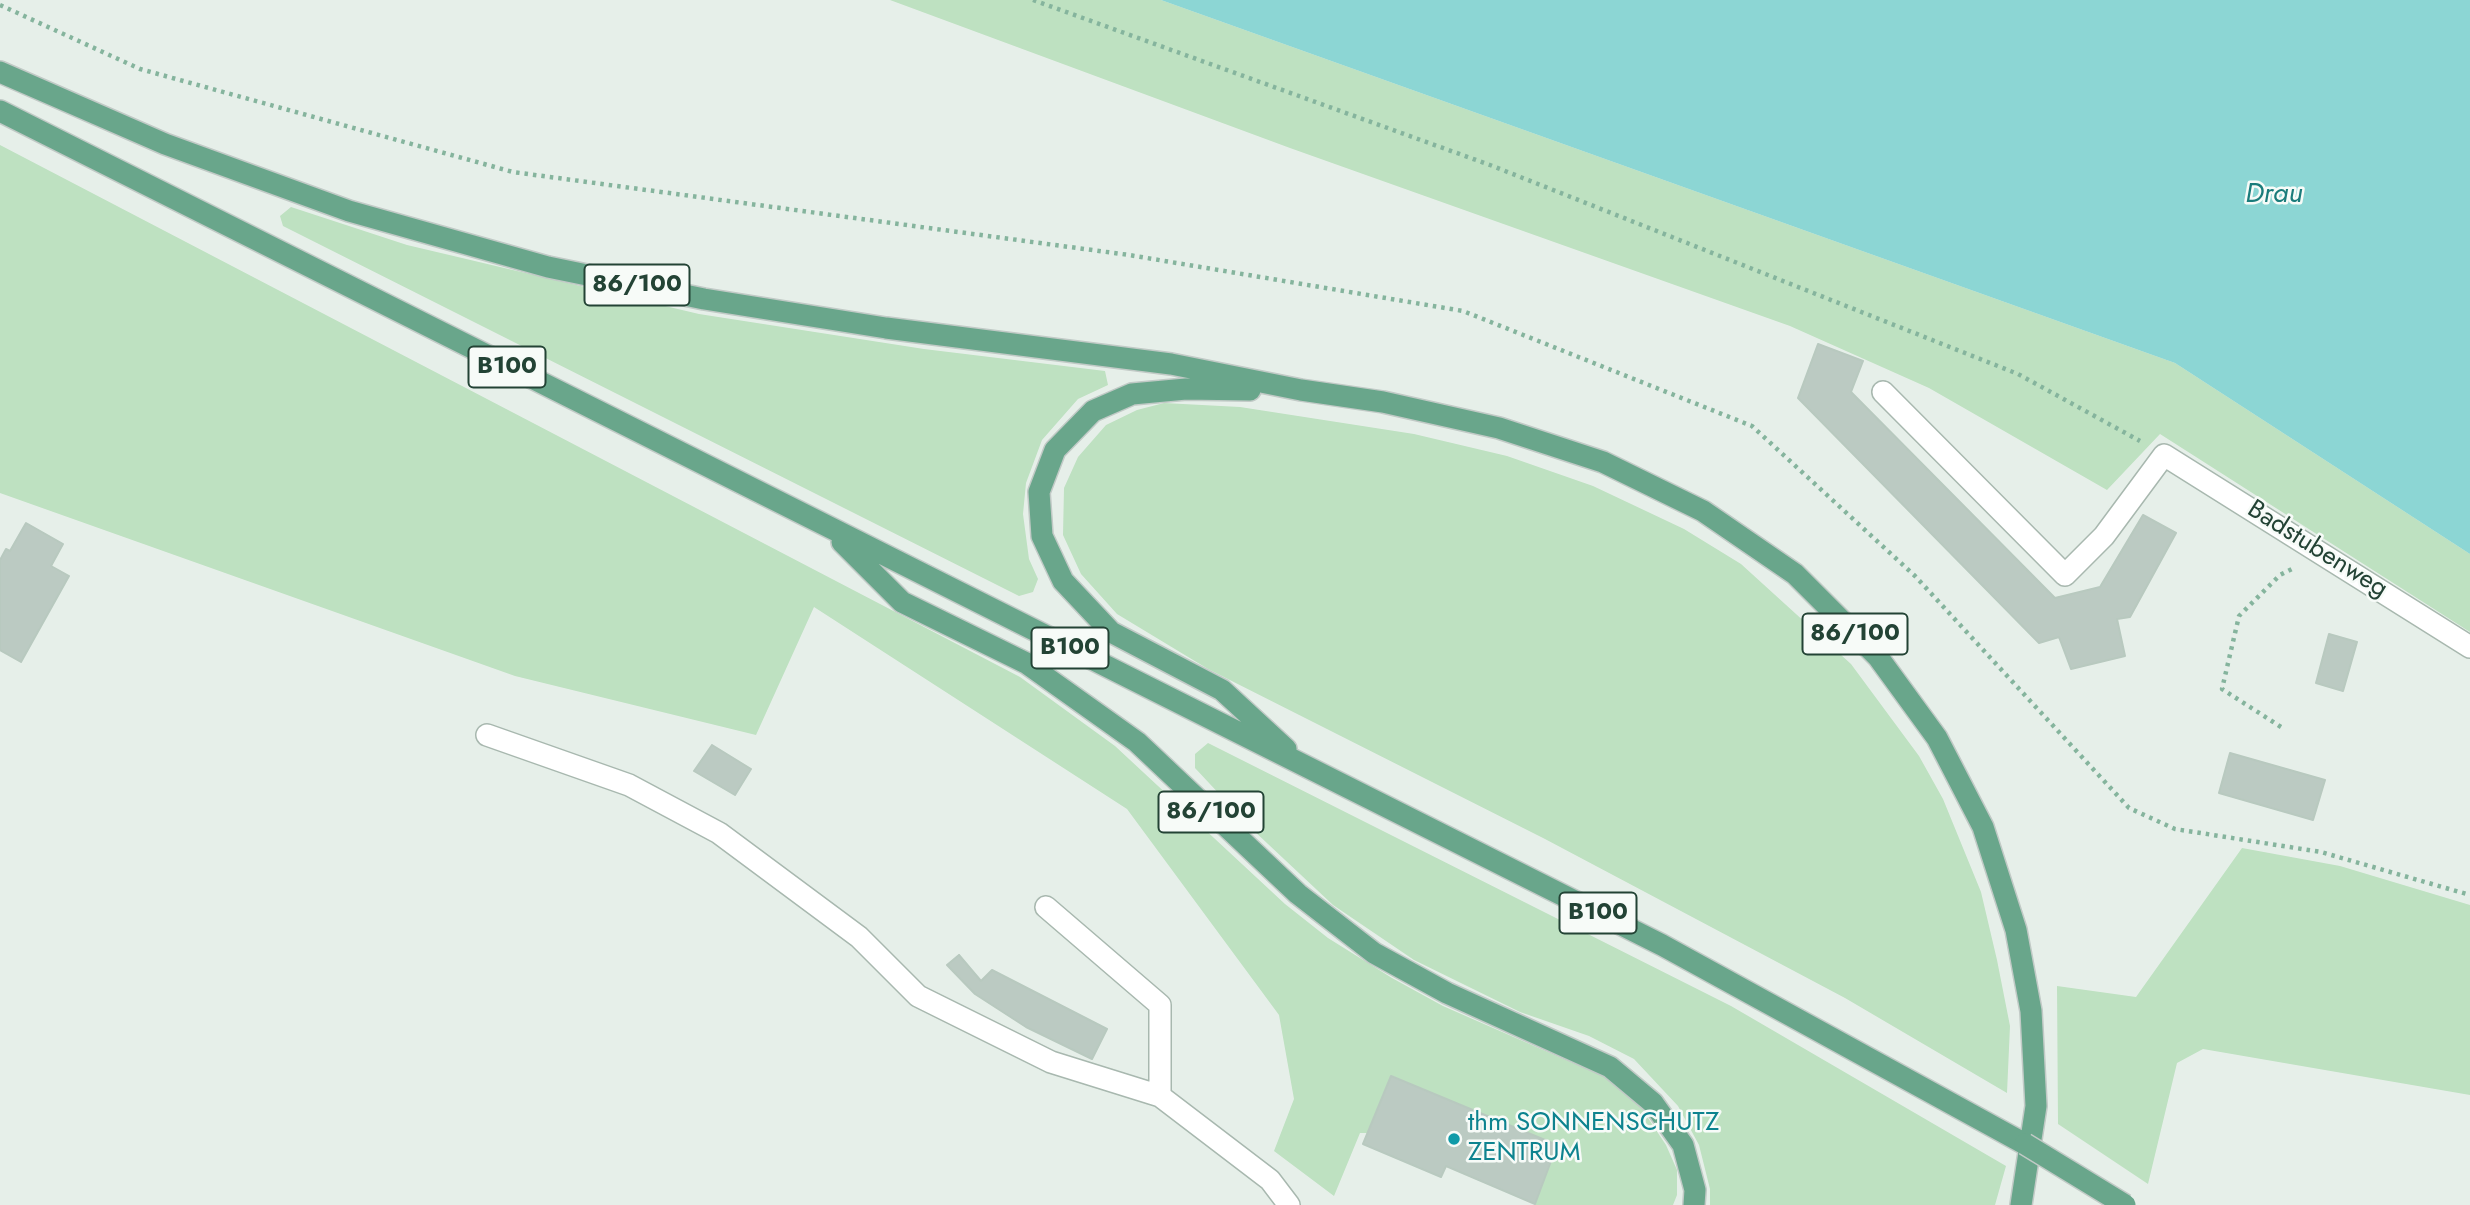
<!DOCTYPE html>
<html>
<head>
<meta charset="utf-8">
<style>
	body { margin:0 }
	canvas { display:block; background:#e6efe9 }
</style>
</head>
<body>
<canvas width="2470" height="1205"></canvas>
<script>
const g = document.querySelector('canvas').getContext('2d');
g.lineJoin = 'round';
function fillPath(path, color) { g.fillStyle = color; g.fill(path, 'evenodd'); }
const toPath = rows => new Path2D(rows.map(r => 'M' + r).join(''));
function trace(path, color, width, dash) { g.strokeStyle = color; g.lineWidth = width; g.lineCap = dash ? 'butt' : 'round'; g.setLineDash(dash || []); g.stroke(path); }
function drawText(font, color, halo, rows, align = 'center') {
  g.font = font + ' Jost,sans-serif'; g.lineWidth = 5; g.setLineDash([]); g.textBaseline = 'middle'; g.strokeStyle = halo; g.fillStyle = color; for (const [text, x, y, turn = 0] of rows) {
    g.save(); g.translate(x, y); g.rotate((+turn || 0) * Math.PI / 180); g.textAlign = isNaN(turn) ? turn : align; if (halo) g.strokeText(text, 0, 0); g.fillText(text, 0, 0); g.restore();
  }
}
fillPath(toPath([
	[890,0,1161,0,2175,363,2470,554,2470,632,2160,434,2107,490,1929,388,1790,326,1290,148],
	[0,145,1020,677,1115,746,1285,904,1328,938,1392,978,1443,1006,1614,1081,1640,1106,1666,1145,1677,1170,1677,1195,1673,1205,1535,1205,1557,1145,1391,1076,1368,1133,1360,1133,1334,1196,1274,1151,1294,1099,1279,1015,1127,809,814,607,756,735,515,676,0,493],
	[291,207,407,245,699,314,924,349,1105,371,1108,385,1078,399,1042,440,1026,483,1023,514,1029,559,1038,579,1033,592,1019,596,283,226,280,216],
	[1164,403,1240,407,1414,434,1507,456,1593,486,1684,529,1741,564,1851,664,1919,756,1943,799,1981,892,1997,960,2010,1026,2007,1093,1845,998,1545,839,1208,669,1117,614,1081,574,1063,535,1064,488,1078,457,1106,425,1137,410],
	[1208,743,1731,1006,2006,1166,1995,1205,1710,1205,1710,1189,1699,1145,1678,1106,1634,1059,1589,1036,1520,1012,1414,960,1333,905,1252,829,1195,768,1195,754],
	[2242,848,2340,866,2470,905,2470,1095,2203,1049,2177,1063,2148,1184,2058,1124,2057,986,2136,997]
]), '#bee1c1');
fillPath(toPath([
	[1161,0,2470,0,2470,554,2175,363]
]), '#8cd6d4');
const building = toPath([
	[1818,344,1863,361,1851,392,2055,598,2100,587,2143,515,2176,533,2130,617,2117,619,2125,656,2071,669,2059,637,2039,643,1798,398,1818,344],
	[26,523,63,544,51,566,69,576,21,662,0,650,0,560,6,549,10,551,26,523],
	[2329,634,2357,642,2343,691,2316,683,2329,634],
	[712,745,751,769,735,795,694,771,712,745],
	[2230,753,2325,780,2313,820,2219,793,2230,753],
	[959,955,981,981,992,970,1107,1029,1092,1059,1026,1027,975,994,947,965,959,955],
	[1391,1076,1557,1145,1535,1204,1446,1166,1441,1177,1363,1144,1391,1076]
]);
fillPath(building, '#bbcac2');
trace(building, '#b8c9bf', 2);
const minor = toPath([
	[1883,392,2065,575,2104,536,2164,455,2470,647],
	[487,735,629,785,719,833,859,937,918,996,1051,1062,1160,1096,1270,1180,1289,1205],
	[1046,907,1160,1005,1160,1096]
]);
const major = toPath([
	[0,72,165,144,349,211,548,267,704,299,886,328,1171,364,1301,390,1383,402,1499,428,1603,462,1703,511,1795,574,1878,657,1937,738,1983,827,2016,930,2031,1011,2036,1106,2021,1205],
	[0,111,1662,945,2025,1144],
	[1250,390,1186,389,1132,394,1093,411,1055,450,1039,492,1042,536,1063,581,1111,632,1222,690,1286,749],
	[842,542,902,602,1026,663,1137,742,1298,894,1374,953,1447,993,1610,1067,1653,1103,1683,1145,1695,1190,1694,1205]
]);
trace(minor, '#a8b8af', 24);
trace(major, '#c1cac6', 24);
trace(toPath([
	[1033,0,1490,165,2018,374,2140,441],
	[0,5,140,69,513,172,1129,255,1463,311,1752,426,1915,576,2129,808,2175,829,2321,852,2470,895],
	[2281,727,2222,689,2239,616,2280,575,2292,569]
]), '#85b49d', 4.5, [3.5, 5]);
trace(minor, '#fff', 21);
trace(major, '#69a68b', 21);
const majorBridge = toPath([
	[2025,1144,2125,1205]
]);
trace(majorBridge, '#c1cac6', 24, []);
trace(majorBridge, '#69a68b', 21);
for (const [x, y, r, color] of [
	[1454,1139,7,"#0f9aa8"]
]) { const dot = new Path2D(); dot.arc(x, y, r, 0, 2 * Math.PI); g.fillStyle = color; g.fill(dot); trace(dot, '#f7fbf8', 2.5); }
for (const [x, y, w] of [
	[637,285,105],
	[507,367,77],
	[1855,634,105],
	[1070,648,77],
	[1211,812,105],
	[1598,913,77]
]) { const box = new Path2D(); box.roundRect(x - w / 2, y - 20.5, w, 41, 5); g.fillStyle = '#f7fbf8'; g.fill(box); trace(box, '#234335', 2); }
drawText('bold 24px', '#234335', null, [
	["86/100",637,285],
	["B100",507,367],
	["86/100",1855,634],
	["B100",1070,648],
	["86/100",1211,812],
	["B100",1598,913]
]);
drawText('26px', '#234335', '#f7fbf8', [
	["Badstubenweg",2317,550,32]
]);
drawText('26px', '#0d838f', '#f7fbf8', [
	["thm SONNENSCHUTZ",1468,1124],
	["ZENTRUM",1468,1154]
], 'left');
drawText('italic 28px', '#1a7c7b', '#f7fbf8', [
	["Drau",2274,195]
]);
</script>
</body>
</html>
